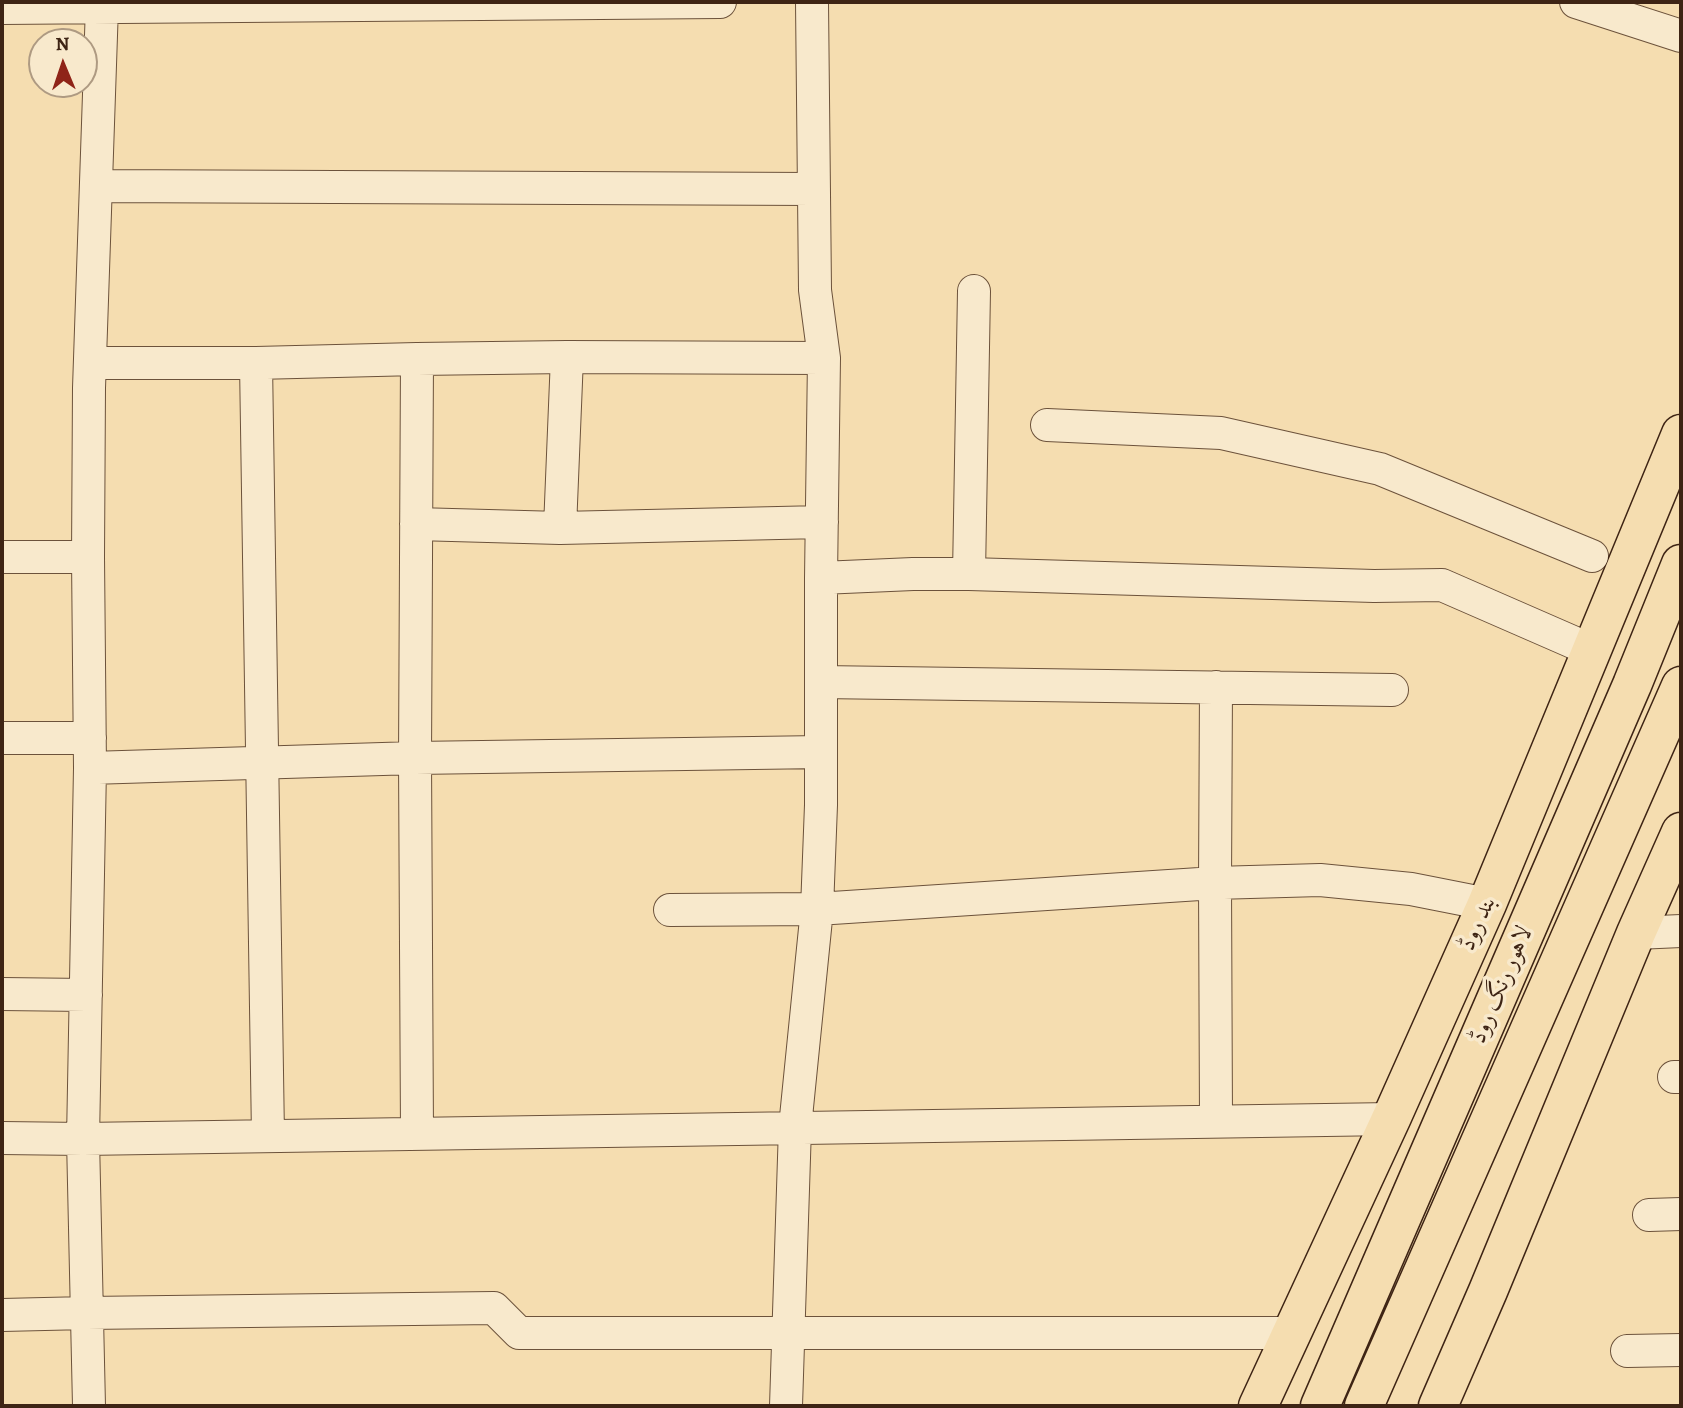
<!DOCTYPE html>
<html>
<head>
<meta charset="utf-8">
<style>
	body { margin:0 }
	#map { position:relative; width:1683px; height:1408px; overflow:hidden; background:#f5ddb0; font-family:Alegreya,serif }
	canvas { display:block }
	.frame { position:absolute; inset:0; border:4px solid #3e2414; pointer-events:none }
	.north { position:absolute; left:28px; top:28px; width:70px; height:70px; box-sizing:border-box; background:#f8e9cc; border:2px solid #ae9a82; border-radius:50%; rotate:358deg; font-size:19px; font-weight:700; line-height:28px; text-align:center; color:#3e2414 }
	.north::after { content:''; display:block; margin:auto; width:24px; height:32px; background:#8f2418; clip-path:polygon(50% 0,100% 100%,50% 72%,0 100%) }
</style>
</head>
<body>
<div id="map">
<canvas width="1683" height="1408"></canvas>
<div class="frame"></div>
<div class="north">N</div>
</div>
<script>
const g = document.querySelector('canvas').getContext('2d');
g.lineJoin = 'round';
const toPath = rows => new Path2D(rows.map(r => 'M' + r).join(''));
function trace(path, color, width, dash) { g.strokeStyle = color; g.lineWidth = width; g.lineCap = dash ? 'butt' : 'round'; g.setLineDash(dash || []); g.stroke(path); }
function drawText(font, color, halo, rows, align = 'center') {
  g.font = font + ' Alegreya,Amiri,serif'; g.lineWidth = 7; g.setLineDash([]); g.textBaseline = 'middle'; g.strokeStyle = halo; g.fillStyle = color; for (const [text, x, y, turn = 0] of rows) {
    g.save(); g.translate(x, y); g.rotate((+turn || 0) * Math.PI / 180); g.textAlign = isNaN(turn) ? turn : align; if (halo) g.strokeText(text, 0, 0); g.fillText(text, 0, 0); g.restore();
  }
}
const minor = toPath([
	[1576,2,1681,36],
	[2,8,720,2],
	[96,186,814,189],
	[417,359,415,758,417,1133],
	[90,363,256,363,417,359,567,357,824,358],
	[256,363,268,1136],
	[1047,425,1221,433,1380,469,1592,556],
	[416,524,560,528,822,522],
	[560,528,567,357],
	[2,557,88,557],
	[969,574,974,291],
	[821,578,913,574,969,574,1374,586,1442,585,1591,650],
	[821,682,1392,690],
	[2,738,90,738],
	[90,768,415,758,821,752],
	[670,910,817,909,1215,883,1320,880,1411,889,1487,904],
	[1636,933,1681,931],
	[2,994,86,995],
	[1674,1077,1681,1077],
	[1216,1120,1215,883,1216,687],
	[2,1138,83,1139,1391,1119],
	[1649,1215,1681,1214],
	[2,1315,87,1313,494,1308,519,1333,1291,1333],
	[1627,1351,1681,1350],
	[89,1406,83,1139,90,768,88,557,89,388,102,6],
	[786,1406,795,1127,817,909,821,805,821,578,824,358,815,290,812,2]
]);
const major = toPath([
	[1258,1406,1391,1119,1487,904,1681,434],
	[1438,1406,1488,1291,1636,933,1681,832]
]);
const highway = toPath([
	[1320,1406,1632,685,1681,564],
	[1364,1406,1681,686]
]);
trace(minor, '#6c523b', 34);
trace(major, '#3e2414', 41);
trace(highway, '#3e2414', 41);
trace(minor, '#f8e9cc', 32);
trace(major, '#f5ddb0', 38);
trace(highway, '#f5ddb0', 38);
drawText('24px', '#3e2414', '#f8e9cc', [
	["بند روڈ",1478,924,-66],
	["لاہور رنگ روڈ",1502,985,-67]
]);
</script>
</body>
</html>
